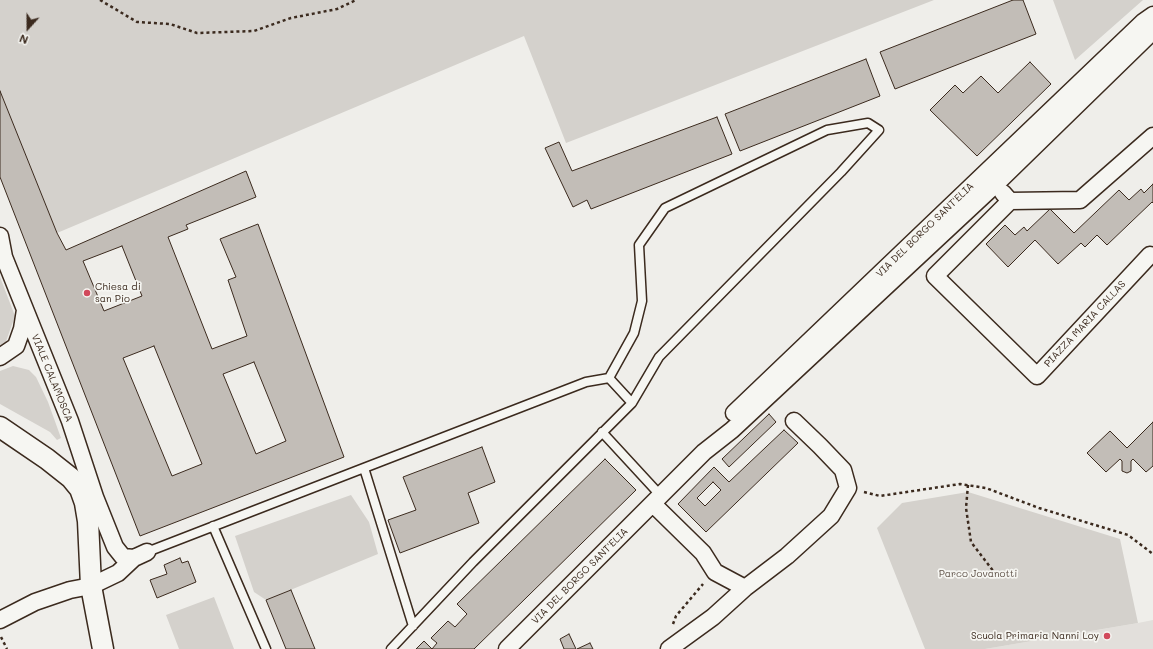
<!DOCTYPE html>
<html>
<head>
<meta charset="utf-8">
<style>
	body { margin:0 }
	#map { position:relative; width:1153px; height:649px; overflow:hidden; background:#efeeea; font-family:Mali,sans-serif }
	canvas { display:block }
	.north { position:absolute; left:8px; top:8px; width:40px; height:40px; -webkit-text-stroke:3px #f6f6f2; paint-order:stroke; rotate:201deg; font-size:11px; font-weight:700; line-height:16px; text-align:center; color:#3b2a1e }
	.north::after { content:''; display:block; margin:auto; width:14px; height:18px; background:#3b2a1e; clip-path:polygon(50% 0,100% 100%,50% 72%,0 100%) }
</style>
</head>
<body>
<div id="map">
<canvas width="1153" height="649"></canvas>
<div class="north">N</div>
</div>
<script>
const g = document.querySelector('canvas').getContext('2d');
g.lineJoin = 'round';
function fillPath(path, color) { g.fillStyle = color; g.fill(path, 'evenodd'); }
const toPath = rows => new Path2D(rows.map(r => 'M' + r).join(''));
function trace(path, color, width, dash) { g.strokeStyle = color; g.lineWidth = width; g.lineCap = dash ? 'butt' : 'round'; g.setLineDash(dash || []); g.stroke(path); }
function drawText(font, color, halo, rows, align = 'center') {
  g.font = font + ' Mali,sans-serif'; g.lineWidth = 3.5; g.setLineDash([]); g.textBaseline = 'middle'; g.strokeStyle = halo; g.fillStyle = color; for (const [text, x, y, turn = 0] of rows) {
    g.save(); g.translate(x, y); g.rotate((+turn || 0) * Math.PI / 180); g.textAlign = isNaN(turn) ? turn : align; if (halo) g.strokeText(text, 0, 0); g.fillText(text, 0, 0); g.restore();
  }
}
fillPath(toPath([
	[1153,620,1153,649,985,649,1138,623]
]), '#e2dfdb');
fillPath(toPath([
	[0,0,934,0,566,143,524,36,57,233,0,91],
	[1053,0,1143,0,1075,60],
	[0,277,15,316,4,347,0,349],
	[13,366,29,370,36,377,48,402,61,438,57,440,50,432,0,404,0,371],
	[968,492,1120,539,1138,623,985,649,925,649,877,528,902,503],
	[351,495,369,522,378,554,266,600,254,592,235,536],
	[214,597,234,649,179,649,166,615]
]), '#d4d1cc');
const building = toPath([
	[1013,0,1023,0,1036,34,895,89,880,52,1013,0],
	[866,59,880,96,740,151,725,114,866,59],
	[1030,62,1051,84,977,156,930,110,955,85,963,93,981,76,998,93,1030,62],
	[0,91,57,233,66,250,246,171,256,197,186,225,188,229,168,237,212,349,247,336,228,280,236,277,220,239,258,224,344,457,140,536,0,177,0,91],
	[122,246,142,296,104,311,83,261,122,246],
	[154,346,202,464,172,476,123,358,154,346],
	[254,362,286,441,256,454,223,374,254,362],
	[717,117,732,154,591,209,587,200,573,207,545,148,559,142,572,171,717,117],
	[1153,184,1153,203,1152,202,1107,245,1097,235,1085,247,1081,243,1058,264,1035,240,1008,267,986,244,1005,225,1015,235,1024,227,1027,231,1050,209,1074,233,1119,190,1129,200,1141,189,1144,193,1153,184],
	[769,414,776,422,729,467,722,459,769,414],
	[1153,422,1153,466,1146,472,1133,459,1131,461,1131,471,1127,473,1122,471,1122,461,1120,459,1106,472,1087,453,1110,431,1127,448,1153,422],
	[784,430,798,443,706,532,678,504,714,467,729,482,784,430],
	[713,482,721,490,705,506,697,498,713,482],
	[482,447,495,482,468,493,479,523,400,553,388,520,416,510,403,477,482,447],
	[605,459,636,490,474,649,416,649,424,641,432,649,437,643,431,638,448,621,455,627,467,614,457,604,605,459],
	[180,558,182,563,188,561,196,582,157,598,150,580,167,574,164,565,180,558],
	[291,590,315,649,286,649,266,600,291,590],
	[569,634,576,649,564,649,560,639,569,634],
	[590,643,593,649,577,649,590,643]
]);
fillPath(building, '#c2bdb7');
trace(building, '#3b2a1e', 1);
const service = toPath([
	[602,432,661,496],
	[364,468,413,626],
	[213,526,266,649],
	[147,552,586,382,609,378,632,403],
	[391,649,473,562,632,403,659,357,841,172,879,130,868,123,827,130,665,208,639,245,642,301,634,333,609,378]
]);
const minor = toPath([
	[1003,193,1010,201,1080,200,1153,136],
	[1010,201,935,276,1037,376,1150,255],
	[0,236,4,257,70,421,95,497,89,520],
	[0,357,16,346,22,329,25,310],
	[734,413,1143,22,1153,15],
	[95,497,115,547,123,557,134,558],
	[653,504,703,553,715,572,745,588],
	[0,620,35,602,70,590,91,586,118,573,134,558,147,552],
	[507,649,704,452,732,430,996,184,1153,31],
	[669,649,713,617,745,588,787,556,831,516,848,488,843,470,820,446,794,421]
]);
const tertiary = toPath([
	[0,427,47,459,71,478,80,489,85,503,88,521,91,586,103,649]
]);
trace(service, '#3b2a1e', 11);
trace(minor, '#3b2a1e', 19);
trace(tertiary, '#3b2a1e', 23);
trace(toPath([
	[100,0,137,22,170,24,197,33,254,31,291,18,337,9,356,0],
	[968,485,966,508,971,542,994,572],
	[864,492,880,496,960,484,986,488,1039,508,1128,535,1153,554],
	[673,624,676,616,703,584],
	[1,637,7,649]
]), '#3b2a1e', 2.5, [3, 3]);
trace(service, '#f6f6f2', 8);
trace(minor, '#f6f6f2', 16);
trace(tertiary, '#f6f6f2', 20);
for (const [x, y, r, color] of [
	[87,293,4,"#d1495b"],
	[1107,636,4,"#d1495b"]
]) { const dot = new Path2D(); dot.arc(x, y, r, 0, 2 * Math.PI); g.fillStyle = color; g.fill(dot); trace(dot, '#f6f6f2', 1.5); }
drawText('10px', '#3b2a1e', '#f6f6f2', [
	["VIA DEL BORGO SANT'ELIA",925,230,-44],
	["PIAZZA MARIA CALLAS",1085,324,-47],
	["VIALE CALAMOSCA",52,378,68],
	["VIA DEL BORGO SANT'ELIA",580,576,-45]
]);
drawText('10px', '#3b2a1e', '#f6f6f2', [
	["Chiesa di",95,287],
	["san Pio",95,299],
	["Scuola Primaria Nanni Loy",1099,636,"right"]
], 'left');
drawText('10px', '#61544a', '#f6f6f2', [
	["Parco Jovanotti",978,574]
]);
</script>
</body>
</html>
